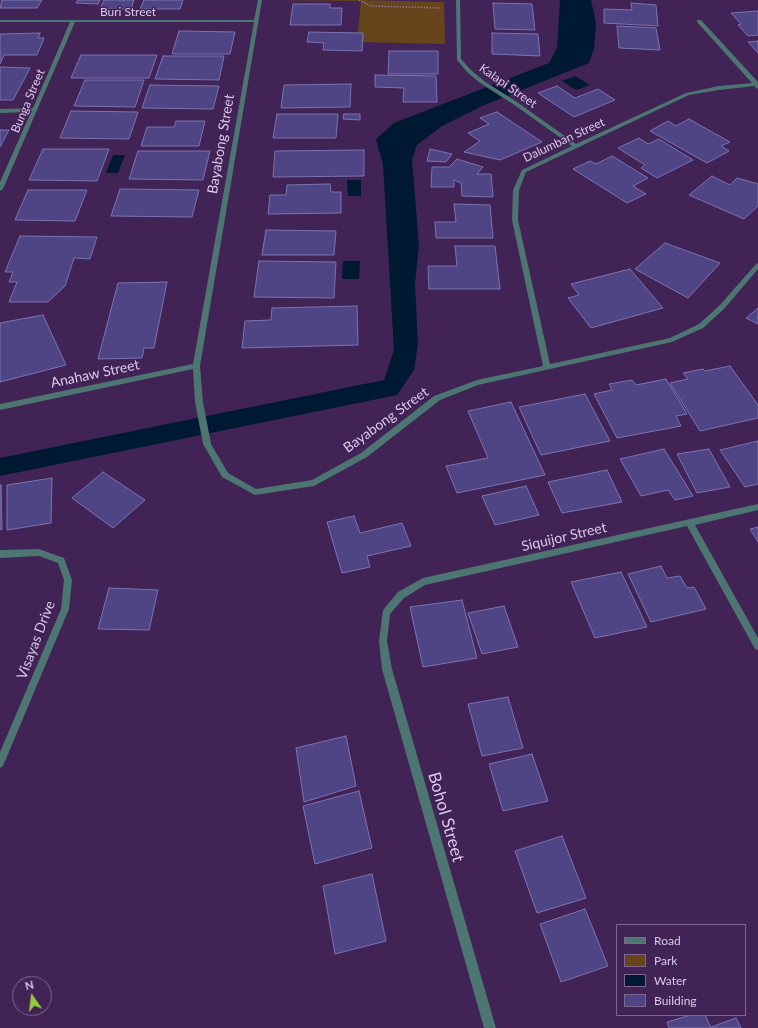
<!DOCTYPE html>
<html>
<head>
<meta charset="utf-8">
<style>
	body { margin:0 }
	#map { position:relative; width:758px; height:1028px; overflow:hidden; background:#412356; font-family:Lato,sans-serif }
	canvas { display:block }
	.legend { position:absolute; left:616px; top:924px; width:130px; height:92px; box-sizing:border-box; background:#412356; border:1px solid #7f6691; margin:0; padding:5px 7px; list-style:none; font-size:12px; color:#dbcaea }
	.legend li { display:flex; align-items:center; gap:8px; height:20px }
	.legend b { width:20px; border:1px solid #7f6691 }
	.north { position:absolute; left:12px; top:976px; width:40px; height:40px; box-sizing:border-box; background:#412356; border:1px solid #7f6691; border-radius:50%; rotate:346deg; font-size:11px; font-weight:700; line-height:16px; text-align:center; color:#dbcaea }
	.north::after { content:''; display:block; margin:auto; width:14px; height:18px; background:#94cc3c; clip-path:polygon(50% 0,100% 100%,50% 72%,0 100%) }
</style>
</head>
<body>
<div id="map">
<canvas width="758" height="1028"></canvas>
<ul class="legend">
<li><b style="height:5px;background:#4d7571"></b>Road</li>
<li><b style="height:11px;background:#67451a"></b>Park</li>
<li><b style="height:11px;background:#001932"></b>Water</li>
<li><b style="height:11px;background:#4f4584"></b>Building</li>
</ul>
<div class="north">N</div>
</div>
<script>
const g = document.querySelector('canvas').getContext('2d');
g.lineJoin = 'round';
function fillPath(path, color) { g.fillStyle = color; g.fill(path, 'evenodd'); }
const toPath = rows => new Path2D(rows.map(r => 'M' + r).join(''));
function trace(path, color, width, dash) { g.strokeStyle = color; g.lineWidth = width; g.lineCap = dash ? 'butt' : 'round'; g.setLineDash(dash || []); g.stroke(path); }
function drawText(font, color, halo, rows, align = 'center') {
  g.font = font + ' Lato,sans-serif'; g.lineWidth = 3; g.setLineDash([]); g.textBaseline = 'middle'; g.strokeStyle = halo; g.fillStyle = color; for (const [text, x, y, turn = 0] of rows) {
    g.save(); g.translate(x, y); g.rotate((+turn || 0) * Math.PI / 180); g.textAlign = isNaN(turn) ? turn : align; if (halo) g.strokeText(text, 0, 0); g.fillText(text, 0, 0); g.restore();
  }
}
fillPath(toPath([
	[269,0,361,0,444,2,445,44,357,42,361,1]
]), '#67451a');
fillPath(toPath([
	[560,0,591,0,596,23,594,49,589,63,482,106,442,126,417,145,412,160,419,246,415,284,418,344,414,370,397,395,0,476,0,458,384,380,394,350,383,165,376,139,394,123,549,63,557,48],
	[575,76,590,85,576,90,562,81],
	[113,155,125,155,118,173,106,173],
	[347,180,361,180,361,196,348,196],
	[343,261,360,261,359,279,342,279]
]), '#001932');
const building = toPath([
	[2,0,42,0,37,8,0,8,2,0],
	[78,0,100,0,98,4,76,3,78,0],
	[104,0,134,0,131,9,100,9,104,0],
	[144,0,183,0,180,9,140,9,144,0],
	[493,3,532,4,535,30,495,29,493,3],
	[631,3,656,5,658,26,604,23,604,9,632,10,631,3],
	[293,4,330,4,330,8,342,8,341,25,290,25,293,4],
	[758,11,758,35,748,36,738,25,741,24,731,13,758,11],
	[617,26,656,28,660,50,619,48,617,26],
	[179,31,235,32,230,54,172,54,179,31],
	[309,32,363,33,362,51,323,50,324,43,307,42,309,32],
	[40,33,38,38,44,38,37,55,4,55,0,64,0,34,40,33],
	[492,33,538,34,540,56,492,54,492,33],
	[758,41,758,53,748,42,758,41],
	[389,51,438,51,438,74,388,74,389,51],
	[81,55,157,55,149,78,71,78,81,55],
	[163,56,224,56,219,80,155,79,163,56],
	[0,67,30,68,13,100,0,100,0,67],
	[375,75,436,76,437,102,403,102,404,88,375,87,375,75],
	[85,80,144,80,135,107,74,106,85,80],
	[351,84,350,107,281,108,284,85,351,84],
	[150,85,219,86,213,109,142,108,150,85],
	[557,86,575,98,598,89,615,100,574,117,538,93,557,86],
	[71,111,138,112,129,139,60,138,71,111],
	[497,112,542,142,500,160,464,152,480,141,468,133,489,124,480,118,497,112],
	[277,114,338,114,336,138,273,138,277,114],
	[344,114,360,114,360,120,343,119,344,114],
	[689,119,730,142,721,146,729,151,707,163,650,131,668,121,676,126,689,119],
	[176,121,205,121,199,146,141,146,147,127,174,127,176,121],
	[0,130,9,130,0,147,0,130],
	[639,138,648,144,659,139,693,160,657,178,641,168,645,165,618,148,639,138],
	[43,149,109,149,97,181,29,180,43,149],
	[430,149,452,154,446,162,427,161,430,149],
	[364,150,364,176,273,177,275,151,364,150],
	[138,151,210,151,203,180,129,179,138,151],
	[612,156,648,178,633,186,646,194,627,203,573,169,590,161,596,164,612,156],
	[457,159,483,167,477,174,491,174,493,197,462,196,461,183,454,180,454,187,431,187,432,167,449,167,457,159],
	[712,176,730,185,737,178,758,184,758,206,744,219,689,195,712,176],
	[330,184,331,192,341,192,341,213,268,214,270,195,286,195,287,185,330,184],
	[120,189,199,190,192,217,111,216,120,189],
	[28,190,87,190,75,221,15,220,28,190],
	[454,204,490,205,493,238,436,238,435,222,456,222,454,204],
	[266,230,336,231,334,255,262,255,266,230],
	[20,236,97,237,90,259,74,258,65,286,48,302,9,302,17,282,9,282,13,272,5,272,20,236],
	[665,243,720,263,688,298,635,269,665,243],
	[455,246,495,246,500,289,429,289,428,266,457,266,455,246],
	[259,261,336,262,334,298,254,297,259,261],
	[630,269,663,308,591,328,568,298,579,295,571,284,630,269],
	[167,282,154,348,144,348,142,358,98,359,118,283,167,282],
	[357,306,358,345,242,348,245,321,271,320,272,308,357,306],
	[758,308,758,324,746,318,758,308],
	[43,315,66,365,0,382,0,323,43,315],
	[730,366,758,405,758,418,700,431,670,383,688,379,683,373,703,369,705,371,730,366],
	[666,379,687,414,676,416,681,426,617,438,594,394,612,390,609,384,632,380,636,385,666,379],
	[585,394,610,441,541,455,519,407,585,394],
	[511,402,545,475,457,493,446,466,488,458,468,411,511,402],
	[758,441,758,484,745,487,720,450,758,441],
	[664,449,693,496,675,500,668,490,641,496,620,459,664,449],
	[709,449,730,487,697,493,677,454,709,449],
	[607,470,622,502,562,513,548,482,607,470],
	[103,472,145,500,113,528,72,498,103,472],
	[52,478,51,523,7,530,7,485,52,478],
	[1,485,2,529,0,530,0,485,1,485],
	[526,486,539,515,495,525,482,496,526,486],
	[354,516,360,533,402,523,411,546,367,556,370,567,342,573,327,522,354,516],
	[758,527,758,542,750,529,758,527],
	[661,566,667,578,680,576,687,588,694,587,706,609,651,622,628,574,661,566],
	[621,572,647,627,595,638,571,582,621,572],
	[109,588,158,590,149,630,98,629,109,588],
	[462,600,477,658,423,667,410,607,462,600],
	[504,606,518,647,482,654,468,613,504,606],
	[508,697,523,748,482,756,468,704,508,697],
	[346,736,356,786,304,802,296,748,346,736],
	[532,754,548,801,503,811,489,764,532,754],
	[359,791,372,848,315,864,303,806,359,791],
	[562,836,586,898,537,913,515,851,562,836],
	[372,874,386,941,335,954,323,886,372,874],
	[585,909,608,966,561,982,540,924,585,909],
	[691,1015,705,1015,711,1028,669,1028,667,1022,691,1015],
	[736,1018,741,1028,711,1028,711,1027,736,1018]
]);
fillPath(building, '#4f4584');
trace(building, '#7b74b1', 1);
trace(toPath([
	[359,0,371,6,441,8]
]), '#8c749e', 1.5, [1.5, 1.5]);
fillPath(toPath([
	[258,0,262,0,200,366,203,402,211,444,228,473,256,489,312,480,361,453,434,396,477,380,543,366,512,220,513,190,522,170,572,146,513,104,480,83,467,72,457,60,456,0,460,0,461,59,471,70,484,81,517,102,576,144,686,93,719,86,752,83,697,22,697,20,701,20,758,82,758,89,754,86,719,90,689,95,526,172,519,190,518,220,550,364,670,338,699,324,720,305,756,264,758,263,758,269,724,309,703,328,672,342,478,385,440,400,367,457,314,486,255,495,222,477,203,444,195,402,193,369,0,410,0,404,193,364,254,22,75,22,3,189,0,191,0,182,31,112,0,113,0,109,33,108,70,22,0,22,0,20,254,20,258,0],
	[758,504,758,510,695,525,758,638,758,650,755,649,687,526,425,585,404,598,390,614,387,641,392,669,496,1028,484,1028,382,669,379,641,383,610,398,592,423,578,758,504],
	[39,549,64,558,72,580,69,609,3,766,0,768,0,752,61,609,64,580,58,563,39,556,0,558,0,550,39,549]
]), '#4d7571');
drawText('12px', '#dbcaea', '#412356', [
	["Buri Street",128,12],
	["Kalapi Street",508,86,35],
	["Bunga Street",28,101,-67],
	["Dalumban Street",564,140,-25]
]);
drawText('14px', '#dbcaea', '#412356', [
	["Bayabong Street",221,144,-80],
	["Anahaw Street",95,374,-12],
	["Bayabong Street",386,420,-36],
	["Siquijor Street",564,537,-13],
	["Visayas Drive",36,640,-69]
]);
drawText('17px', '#dbcaea', '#412356', [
	["Bohol Street",446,817,74]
]);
</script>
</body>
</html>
